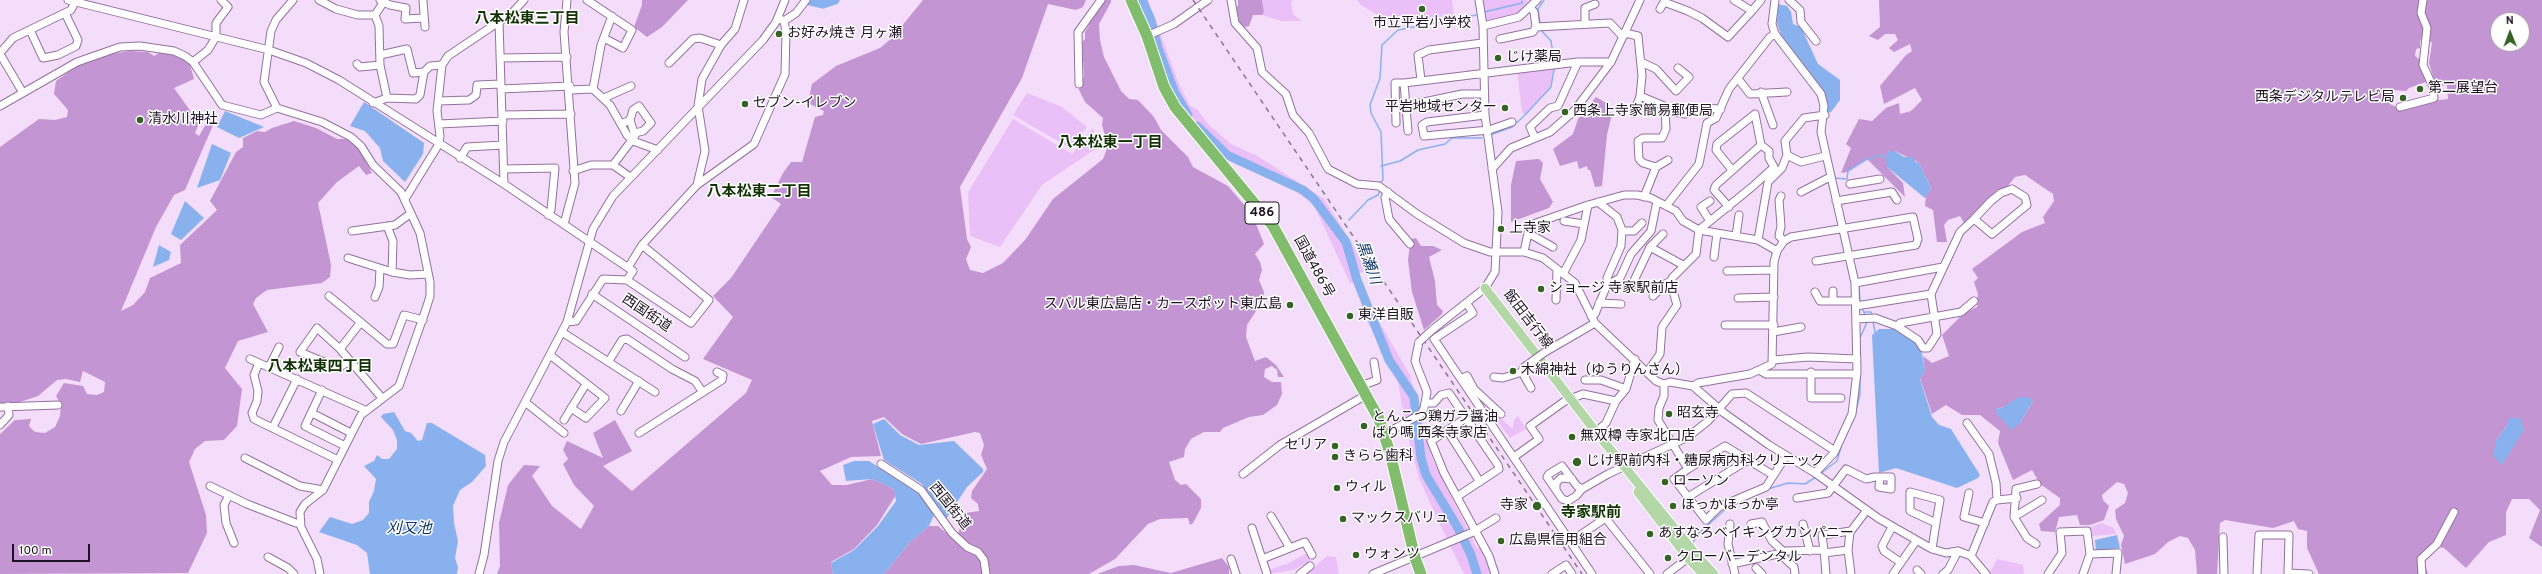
<!DOCTYPE html>
<html>
<head>
<meta charset="utf-8">
<style>
	body { margin:0 }
	#map { position:relative; width:2542px; height:574px; overflow:hidden; background:#f4ddfb; font-family:Overpass,sans-serif }
	canvas { display:block }
	.north { position:absolute; left:2490px; top:12px; width:40px; height:40px; box-sizing:border-box; background:#fff; border:1px solid #a5a0a7; border-radius:50%; rotate:359deg; font-size:11px; font-weight:700; line-height:16px; text-align:center; color:#1f1223 }
	.north::after { content:''; display:block; margin:auto; width:14px; height:18px; background:#356323; clip-path:polygon(50% 0,100% 100%,50% 72%,0 100%) }
	.scale { position:absolute; left:12px; top:544px; width:78px; height:18px; box-sizing:border-box; border:2px solid #1f1223; border-top:0; padding-left:5px; font-size:12px; line-height:14px; white-space:nowrap; color:#1f1223; -webkit-text-stroke:3px #fff; paint-order:stroke }
</style>
</head>
<body>
<div id="map">
<canvas width="2542" height="574"></canvas>
<div class="north">N</div>
<div class="scale">100 m</div>
</div>
<script>
const g = document.querySelector('canvas').getContext('2d');
g.lineJoin = 'round';
function fillPath(path, color) { g.fillStyle = color; g.fill(path, 'evenodd'); }
const toPath = rows => new Path2D(rows.map(r => 'M' + r).join(''));
function trace(path, color, width, dash) { g.strokeStyle = color; g.lineWidth = width; g.lineCap = dash ? 'butt' : 'round'; g.setLineDash(dash || []); g.stroke(path); }
function drawText(font, color, halo, rows, align = 'center') {
  g.font = font + ' Overpass,"Noto Sans JP",sans-serif'; g.lineWidth = 3; g.setLineDash([]); g.textBaseline = 'middle'; g.strokeStyle = halo; g.fillStyle = color; for (const [text, x, y, turn = 0] of rows) {
    g.save(); g.translate(x, y); g.rotate((+turn || 0) * Math.PI / 180); g.textAlign = isNaN(turn) ? turn : align; if (halo) g.strokeText(text, 0, 0); g.fillText(text, 0, 0); g.restore();
  }
}
fillPath(toPath([
	[1136,0,1148,0,1149,3,1179,84,1190,106,1197,109,1209,125,1231,144,1259,157,1324,199,1350,240,1367,271,1358,273,1374,313,1410,375,1432,458,1477,548,1482,547,1487,556,1491,574,1464,574,1443,531,1419,478,1406,429,1398,382,1369,325,1354,282,1350,283,1313,203,1287,186,1227,159,1195,126,1180,106,1167,79,1154,39],
	[1262,0,1293,0,1291,3,1293,14,1302,21,1281,21,1262,15,1264,12],
	[1357,0,1452,0,1454,16,1388,21,1361,5],
	[1482,0,1527,0,1529,4,1523,11,1490,22,1485,19],
	[1554,66,1550,88,1525,115,1522,112,1517,70],
	[1027,93,1062,107,1087,127,1070,148,1013,115],
	[1013,119,1072,154,1093,128,1097,148,1042,185,1000,247,970,236,968,192],
	[1485,405,1513,429,1514,420,1518,416,1526,429,1510,438],
	[2102,523,2114,528,2116,534,2092,536,2090,527],
	[1307,553,1311,561,1293,570,1270,574,1268,570,1289,563],
	[1327,556,1336,557,1339,574,1306,574],
	[1997,559,2023,565,2024,574,1989,574]
]), '#ebbff8');
fillPath(toPath([
	[642,0,688,0,662,27,647,37,634,27,642,5],
	[923,0,1086,0,1083,7,1076,10,1048,4,1022,78,960,187,967,239,971,247,966,259,970,270,983,273,1003,263,1025,240,1053,199,1103,159,1108,146,1102,125,1103,118,1085,102,1079,90,1084,76,1082,42,1085,39,1085,32,1103,0,1111,0,1111,2,1099,24,1100,40,1104,57,1121,91,1129,99,1138,100,1154,117,1161,130,1188,157,1193,167,1228,186,1252,214,1264,244,1255,254,1260,262,1262,270,1259,280,1264,292,1263,300,1247,325,1246,337,1255,361,1266,357,1276,365,1284,377,1278,377,1277,370,1272,366,1265,369,1264,377,1272,382,1281,382,1282,394,1277,405,1263,415,1249,417,1223,428,1220,432,1204,432,1191,439,1185,449,1184,457,1169,462,1175,480,1181,485,1186,484,1201,499,1201,508,1193,523,1190,525,1188,518,1160,519,1148,524,1115,559,1089,574,884,574,910,542,929,526,938,526,950,536,958,534,965,513,979,511,978,504,971,498,972,491,987,469,981,455,984,445,980,433,975,432,921,444,902,434,884,417,872,421,881,456,851,457,820,471,832,485,847,485,872,479,894,489,896,495,877,525,854,549,831,562,833,574,497,574,500,566,499,523,508,485,524,465,540,466,532,476,552,506,581,529,594,506,574,485,563,464,568,459,563,450,567,441,603,458,593,433,615,420,632,451,603,466,632,491,746,393,752,380,703,359,733,317,713,296,731,278,781,204,771,197,783,173,791,162,802,162,815,117,823,115,824,111,808,103,812,84,836,66,880,48,892,38],
	[1238,0,1262,0,1264,12,1262,15,1253,15,1249,26,1245,27,1238,21,1239,18,1235,10,1238,5],
	[1879,0,2542,0,2542,547,2529,538,2540,510,2529,499,2512,499,2506,512,2506,535,2489,542,2466,568,2444,548,2438,547,2423,558,2428,574,2319,574,2307,548,2307,531,2298,529,2294,521,2273,528,2225,520,2220,523,2217,574,2197,574,2195,550,2188,538,2180,536,2168,542,2155,554,2125,564,2121,545,2124,536,2116,519,2115,510,2125,503,2128,493,2124,484,2117,482,2102,495,2103,500,2109,506,2104,520,2090,525,2080,525,2077,515,2059,517,2055,532,2041,531,2039,524,2060,505,2060,498,2040,484,2032,470,2013,480,1998,443,2000,431,1980,415,1962,415,1946,405,1932,414,1920,378,1925,370,1923,356,1932,363,1949,356,1942,335,1964,313,1977,307,1978,294,1974,282,1978,278,1972,269,2022,232,2045,223,2043,217,2054,201,2053,194,2025,175,2015,177,2007,187,1997,190,1964,223,1960,216,1948,220,1944,225,1947,242,1937,242,1933,210,1925,206,1926,196,1931,188,1919,163,1895,151,1889,151,1887,167,1903,183,1905,197,1867,159,1847,172,1841,173,1851,148,1846,144,1859,119,1872,121,1886,108,1899,103,1900,114,1911,111,1922,100,1915,88,1884,104,1880,86,1906,55,1912,51,1910,44,1894,52,1889,48,1898,40,1895,34,1885,34,1878,40,1869,36,1880,27],
	[2498,20,2522,20,2522,44,2498,44],
	[2424,35,2432,43,2429,63,2436,86,2447,85,2448,99,2416,103,2400,109,2390,104,2392,90,2406,91,2409,88,2426,82,2419,59,2415,56,2416,49,2420,48,2420,41],
	[2033,401,2020,423,1996,409,2004,407],
	[2507,425,2524,430,2519,436,2496,441],
	[130,51,148,52,154,56,163,51,174,53,189,61,194,79,174,88,199,123,195,133,199,136,212,114,217,116,185,190,174,195,156,227,121,311,133,305,145,292,150,278,181,263,180,245,217,210,210,201,236,152,243,147,243,138,257,131,265,132,272,128,294,121,316,128,337,139,346,139,358,147,372,173,366,175,359,166,337,182,318,203,331,265,330,277,322,283,267,290,256,298,253,304,268,332,238,341,225,368,242,389,237,426,224,440,205,441,195,449,189,462,206,515,207,533,188,573,0,574,0,434,15,420,31,419,29,426,35,432,45,433,55,427,60,416,61,405,56,396,64,383,83,386,87,394,97,395,104,392,105,382,83,371,80,382,66,379,57,380,38,396,17,403,0,403,0,147,39,119,55,120,67,117,68,110,54,94,56,81,77,66,110,54],
	[1596,97,1608,104,1607,109,1612,114,1607,135,1602,186,1595,187,1590,170,1588,170,1587,166,1579,169,1577,161,1560,166,1553,149,1573,134,1578,119],
	[1539,159,1543,163,1540,179,1553,202,1549,208,1511,222,1511,185,1516,161],
	[1416,238,1421,246,1433,246,1442,250,1429,257,1435,281,1437,305,1443,311,1442,314,1424,330,1412,292,1408,260,1410,244,1407,240],
	[1222,558,1229,567,1229,574,1097,574,1119,566,1134,565,1171,573]
]), '#c395d2');
fillPath(toPath([
	[1778,4,1787,6,1791,12,1793,24,1801,27,1818,64,1840,80,1840,100,1831,112,1827,113,1823,92,1781,35,1777,23],
	[364,102,424,143,423,154,405,182,383,161,380,148,365,131,350,126],
	[225,111,264,127,239,138,217,127],
	[212,144,231,153,220,180,197,188],
	[1889,151,1895,151,1904,157,1913,157,1915,162,1919,163,1931,188,1925,198,1887,167,1886,157],
	[185,201,204,218,181,240,171,234],
	[159,245,171,252,169,260,153,267],
	[1879,329,1894,329,1916,342,1921,349,1925,370,1920,379,1932,417,1939,425,1951,429,1980,475,1978,478,1957,488,1896,468,1879,473,1872,335],
	[2029,397,2033,401,2020,423,2012,430,1997,414,1996,409,2004,407,2017,398],
	[394,412,405,431,411,433,418,441,422,440,427,423,432,423,485,455,486,466,472,482,460,490,453,506,454,523,458,541,455,558,458,567,457,574,370,574,367,553,357,545,319,532,330,517,352,524,363,520,369,513,369,502,374,491,376,479,364,466,374,461,377,455,382,459,389,459,397,449,397,440,393,430,381,417,383,414],
	[2509,418,2520,418,2524,430,2502,465,2493,455,2496,441,2507,425],
	[884,419,900,435,919,445,954,441,983,469,983,472,967,487,946,519,922,484,884,460,873,424],
	[854,461,869,461,906,485,919,494,934,515,929,526,910,542,884,574,833,574,831,563,854,550,878,526,896,501,894,489,872,479,846,481,843,465],
	[2117,535,2120,548,2096,551,2095,540]
]), '#88b1ee');
trace(toPath([
	[1484,12,1522,3,1522,1],
	[1540,22,1538,9,1544,0],
	[1541,30,1551,41,1554,60],
	[1490,135,1512,127,1524,116,1551,87,1554,69],
	[1381,166,1400,161,1418,150,1445,144,1452,138,1482,138],
	[1834,178,1847,179,1848,171,1867,159,1881,155,1886,157],
	[1380,183,1383,180,1381,132,1371,113,1370,105,1380,78,1382,45,1398,30,1476,15],
	[1349,220,1368,200,1378,195,1380,191],
	[1335,228,1339,226],
	[1855,267,1858,280],
	[1859,284,1860,302],
	[1862,308,1866,317],
	[1864,312,1871,312,1872,315],
	[1873,321,1875,332],
	[1860,338,1868,320],
	[1856,411,1860,394,1860,374],
	[1820,474,1837,461,1843,440],
	[1768,489,1788,483,1805,484,1816,477],
	[1692,544,1699,533,1728,507]
]), '#88b1ee', 1.5);
trace(toPath([
	[806,0,823,4,835,0],
	[1142,0,1151,20,1158,48,1175,93,1188,115],
	[1197,126,1227,155,1303,190,1314,199,1346,242,1357,280,1389,360,1414,397,1421,458,1426,475,1458,528,1471,555,1477,574]
]), '#88b1ee', 9);
const minor = toPath([
	[68,0,269,50,306,63,339,80,504,184,633,271,627,280,603,279,576,321,567,322],
	[293,0,276,20,271,31,264,82,277,108,322,122,351,137,361,146,373,165,401,192,420,233,430,282,430,296,426,309,399,386,361,415,323,490,305,504,300,512,301,527,317,559,320,574],
	[319,0,336,9,358,15,375,15,383,3],
	[380,0,390,5,406,8,405,19,424,18],
	[587,0,632,30,623,48,604,38],
	[1231,0,1235,23,1257,48,1262,72,1286,94,1293,115,1309,133,1328,169,1357,184,1379,186,1417,214,1464,243,1490,252,1524,252,1543,258,1575,283,1595,323,1656,381,1664,384,1670,382,1693,386,1724,413,1769,445,1815,473,1878,518,1932,549,1946,553,1958,551,1971,556,1986,574],
	[1775,0,1772,24,1775,34,1821,94,1824,106,1821,132,1855,283,1857,372,1852,414,1834,453,1815,473],
	[1789,0,1800,10,1801,22,1816,41],
	[423,1,425,27],
	[1531,8,1534,12,1536,27,1610,23,1623,37],
	[1660,9,1664,2,1688,11,1702,18,1728,37,1752,11,1734,0],
	[1752,11,1761,0],
	[375,15,379,26,380,65,387,98],
	[780,19,784,21,796,13,806,0],
	[499,21,504,184],
	[1585,23,1585,8,1595,4],
	[1483,26,1519,17,1537,0],
	[30,30,43,58,58,55,76,46,78,40,65,13],
	[1625,33,1638,36,1642,76,1640,96,1664,106,1665,110,1666,129,1662,138,1643,138,1638,141,1639,159,1643,163,1656,167,1644,197],
	[1147,36,1174,24,1208,0],
	[1500,39,1533,32,1536,27],
	[0,53,13,38,71,10,75,2],
	[0,54,23,93],
	[380,55,407,49,413,73,424,72],
	[500,58,567,57],
	[193,62,208,50,216,37,216,23,228,7,221,0],
	[1641,62,1656,69,1676,91,1689,77,1678,68],
	[669,63,693,39,700,38,721,45],
	[357,64,360,67,380,65],
	[1421,80,1418,55,1429,50,1482,43],
	[1739,80,1750,94,1787,92],
	[1079,84,1078,32,1101,0],
	[501,89,570,86],
	[593,89,601,45,612,16],
	[570,90,593,89,610,105,627,135,633,141,658,150],
	[1761,92,1773,125],
	[604,98,631,86],
	[438,101,469,100,476,95,477,85,501,84],
	[373,103,387,98,416,99,420,95,424,72,430,66,442,65],
	[0,106,77,62,120,47,140,46,174,51,185,56,193,62,222,105,261,115,277,108],
	[1405,106,1462,94,1484,94],
	[2400,107,2434,98,2433,87,2423,65,2427,28,2421,13,2423,0],
	[1665,110,1685,114,1701,108,1721,109],
	[1634,113,1640,96],
	[503,115,571,114],
	[1485,115,1427,122,1422,125,1424,136,1489,130,1512,122],
	[1825,115,1804,118,1785,141,1787,155,1801,162,1825,156],
	[630,120,633,110,639,106,651,123,643,131,635,133],
	[1396,123,1395,83,1404,83],
	[439,124,503,121],
	[1408,131,1404,83,1578,62,1611,62],
	[1535,138,1530,127,1550,108,1558,106,1578,62],
	[460,158,467,147,503,145],
	[613,165,630,177],
	[1656,167,1668,160],
	[504,169,555,168,551,210,548,215],
	[1492,169,1511,148,1550,132,1574,111,1611,62,1640,0],
	[573,171,591,165,613,165,635,136,630,120,621,124],
	[1850,184,1880,179],
	[697,185,705,151,698,106,702,79,721,45,735,29,744,0],
	[2012,189,2025,197,2027,205,1992,234,1974,219,1991,201,2001,193,2012,189],
	[1388,192,1385,197,1389,219,1410,244],
	[1801,192,1830,177],
	[1781,196,1779,200,1781,226,1779,236,1784,241],
	[405,199,439,144,440,136,437,111,442,65,448,56,512,13,524,0],
	[1710,201,1701,207,1710,221],
	[1836,201,1892,192,1897,200],
	[1598,202,1617,217,1622,230,1621,246,1607,278,1609,284],
	[1666,206,1699,164,1707,123,1716,118,1729,89,1770,37,1775,34],
	[1729,207,1714,190,1716,185,1761,145],
	[1564,221,1584,224],
	[564,224,575,183,564,32,567,0],
	[387,226,393,241,392,272],
	[352,231,395,225,410,214],
	[1622,231,1634,231,1642,223],
	[1528,233,1553,247],
	[1736,236,1739,215],
	[1758,240,1768,182,1782,168,1787,155],
	[1650,247,1683,265],
	[1524,252,1529,228,1536,223,1588,205,1624,195,1637,195,1651,198,1676,211,1683,221,1699,230,1758,240,1777,251],
	[1714,257,1717,233],
	[348,258,392,272,410,275,428,274],
	[629,266,642,245,697,185,754,144,785,74,786,32,784,21],
	[1727,271,1773,270],
	[1563,274,1581,240,1588,205],
	[627,280,691,323,709,300,642,245],
	[1614,282,1631,287,1650,247,1663,234],
	[1855,283,1943,267],
	[1833,291,1833,301],
	[1815,292,1820,301,1856,301],
	[592,294,685,357],
	[329,296,387,344,393,344,404,315,423,320],
	[1653,296,1665,284,1671,281],
	[375,297,379,287,380,269],
	[1738,298,1774,297],
	[1556,300,1557,269],
	[1599,303,1621,304],
	[1467,304,1473,313,1434,339,1592,574],
	[1856,306,1931,294],
	[1591,316,1595,314,1607,285,1620,278,1631,254,1651,231,1656,206],
	[1856,319,1875,318,1897,326,1918,340,1923,348,1928,348,1937,334,1931,294,1960,232,1974,219],
	[1725,325,1774,325],
	[1897,326,1900,323,1961,312,1974,301],
	[1432,330,1485,288,1495,272,1498,212,1485,115,1483,26,1479,0],
	[562,332,655,392],
	[1773,332,1801,327],
	[340,349,361,322],
	[1545,352,1595,323],
	[550,355,605,398,586,418,571,408],
	[250,359,365,410],
	[1773,360,1808,357,1857,359],
	[350,361,338,368,300,352,317,328,340,349,382,398],
	[609,361,622,340,627,339,672,369,695,381,702,391],
	[259,363,254,375,258,391,257,401,252,413,254,419,338,460],
	[269,367,279,347],
	[1523,369,1522,372,1531,388],
	[1759,370,1766,374,1857,374],
	[1648,371,1660,354,1662,327,1677,305,1672,288,1672,278,1696,254,1699,230,1752,187,1774,167,1769,158,1769,151,1761,145,1755,114,1717,144,1716,150,1732,170],
	[1811,372,1811,398,1841,398],
	[1494,377,1503,378,1522,372],
	[1461,379,1467,376,1474,389,1501,414],
	[1585,380,1601,380,1626,389],
	[1664,384,1664,396,1659,408,1658,420,1688,469,1725,446,1773,475],
	[1361,386,1377,380,1374,362],
	[1693,386,1698,383,1750,374,1772,364,1774,262,1777,251,1784,241,1791,237,1913,217,1918,239,1916,245,1816,261],
	[322,390,305,426,345,446],
	[1570,399,1583,394,1616,401],
	[525,402,564,433],
	[1426,403,1434,403,1441,395,1449,393,1466,418,1431,441,1444,473,1489,556,1495,574],
	[0,407,58,405],
	[621,411,639,381],
	[312,413,351,433],
	[564,420,586,384],
	[1967,423,1989,454,1996,483,1997,500],
	[0,425,9,415,8,406],
	[273,427,297,379],
	[1447,430,1480,482],
	[1596,432,1606,423,1616,401,1626,389,1635,359],
	[639,433,722,380,723,375,717,372],
	[1385,434,1421,414,1424,408,1427,392,1415,361,1419,342],
	[1514,457,1539,439,1530,426,1565,401],
	[245,458,300,486,323,490],
	[881,464,921,490,952,533,967,547,978,552,984,560,986,574],
	[1562,466,1577,486,1582,489,1576,496,1568,501,1562,499,1547,477,1549,474,1562,466],
	[1688,469,1674,479,1706,520,1719,507,1766,487,1786,456],
	[1243,474,1280,445,1366,395],
	[210,486,247,504,296,523,300,523],
	[1556,489,1556,483,1561,478,1572,479],
	[1582,489,1608,474,1688,437,1708,421,1732,394,1746,393,1835,451],
	[1969,493,1964,517,1985,523],
	[229,495,224,505,226,523,234,543],
	[1458,496,1499,469,1498,465,1466,418],
	[1688,497,1748,460],
	[1797,498,1828,493,1846,469,1866,479,1875,477,1891,477,1891,489,1879,487,1880,477],
	[1271,516,1290,548],
	[2014,517,2042,500],
	[1730,524,1728,544,1735,574],
	[1751,524,1762,522,1772,541,1784,552],
	[1803,524,1810,551],
	[1892,527,1882,546,1884,551,1900,562],
	[1252,528,1267,574],
	[1850,532,1848,550,1851,574],
	[2223,537,2224,574],
	[1570,542,1604,519,1607,520,1650,574],
	[2036,544,2027,538,2014,517,2016,489,2037,484],
	[1932,549,1936,523,1940,500,1910,492,1910,511,1936,523],
	[1824,550,1826,574],
	[1824,553,1848,550],
	[2090,554,2118,553,2116,574],
	[1971,556,1993,502,1997,500,2017,498],
	[268,557,288,568,294,574],
	[1231,559,1236,574],
	[1262,559,1305,542,1312,555],
	[1732,564,1782,553],
	[1756,568,1762,574],
	[1917,570,1921,574],
	[2288,573,2309,574],
	[479,574,484,555,498,461,504,442,567,322,593,229,613,196,763,40,776,22,785,0],
	[1300,574,1310,566],
	[1373,574,1473,532,1496,518],
	[1552,574,1566,565,1572,574],
	[1667,574,1688,558],
	[1795,574,1794,567,1782,556,1782,553,1786,551,1824,550,1822,535,1851,531,1867,510],
	[1893,574,1916,541],
	[1943,574,1948,570,1958,551],
	[2048,574,2062,553,2060,532,2087,531,2090,554,2083,574],
	[2257,574,2259,535,2289,535,2288,574],
	[2422,574,2421,559,2437,544,2454,512]
]);
const major = toPath([
	[1485,288,1596,432,1698,557,1714,574],
	[1638,492,1688,558,1703,574]
]);
const highway = toPath([
	[1131,0,1147,36,1164,87,1175,107,1273,226,1379,419,1390,453,1415,558,1421,574]
]);
trace(minor, '#93719e', 9);
trace(major, '#fff', 11);
trace(highway, '#fff', 13);
trace(minor, '#fff', 7);
trace(major, '#b3d7a7', 9);
trace(highway, '#81bd6d', 11);
trace(toPath([
	[1193,0,1582,574]
]), '#88768d', 1.5, [5, 5]);
const minorBridge = toPath([
	[1419,342,1432,330],
	[1523,368,1545,352]
]);
trace(minorBridge, '#93719e', 9, []);
trace(minorBridge, '#fff', 7);
for (const [x, y, r, color] of [
	[1422,9,4,"#356323"],
	[779,34,4,"#356323"],
	[1498,58,4,"#356323"],
	[2420,89,4,"#356323"],
	[2403,98,4,"#356323"],
	[745,104,4,"#356323"],
	[1505,108,4,"#356323"],
	[1565,112,4,"#356323"],
	[140,120,4,"#356323"],
	[1501,229,4,"#356323"],
	[1541,289,4,"#356323"],
	[1290,305,4,"#356323"],
	[1350,316,4,"#356323"],
	[1513,371,4,"#356323"],
	[1669,414,4,"#356323"],
	[1364,426,4,"#356323"],
	[1572,437,4,"#356323"],
	[1335,446,4,"#356323"],
	[1335,457,4,"#356323"],
	[1577,462,5,"#356323"],
	[1665,482,4,"#356323"],
	[1337,488,4,"#356323"],
	[1537,506,5,"#356323"],
	[1673,506,4,"#356323"],
	[1343,519,4,"#356323"],
	[1650,534,4,"#356323"],
	[1501,541,4,"#356323"],
	[1356,555,4,"#356323"],
	[1668,558,4,"#356323"]
]) { const dot = new Path2D(); dot.arc(x, y, r, 0, 2 * Math.PI); g.fillStyle = color; g.fill(dot); trace(dot, '#fff', 1.5); }
for (const [x, y, w] of [
	[1262,213,34]
]) { const box = new Path2D(); box.roundRect(x - w / 2, y - 11, w, 22, 3); g.fillStyle = '#fff'; g.fill(box); trace(box, '#1f1223', 1); }
drawText('bold 13px', '#1f1223', null, [
	["486",1262,213]
]);
drawText('14px', '#1f1223', '#fff', [
	["市立平岩小学校",1422,24,"center"],
	["お好み焼き 月ヶ瀬",787,34],
	["じけ薬局",1506,58],
	["第二展望台",2428,89],
	["西条デジタルテレビ局",2395,98,"right"],
	["セブン-イレブン",753,104],
	["平岩地域センター",1497,108,"right"],
	["西条上寺家簡易郵便局",1573,112],
	["清水川神社",148,120],
	["上寺家",1509,229],
	["ショージ 寺家駅前店",1549,289],
	["スバル東広島店・カースポット東広島",1282,305,"right"],
	["東洋自販",1358,316],
	["木綿神社（ゆうりんさん）",1521,371],
	["昭玄寺",1677,414],
	["とんこつ鶏ガラ醤油",1372,418],
	["ばり嗎 西条寺家店",1372,434],
	["無双樽 寺家北口店",1580,437],
	["セリア",1327,446,"right"],
	["きらら歯科",1343,457],
	["じけ駅前内科・糖尿病内科クリニック",1586,462],
	["ローソン",1673,482],
	["ウィル",1345,488],
	["寺家",1528,506,"right"],
	["ほっかほっか亭",1681,506],
	["マックスバリュ",1351,519],
	["あすなろベイキングカンパニー",1658,534],
	["広島県信用組合",1509,541],
	["ウォンツ",1364,555],
	["クローバーデンタル",1676,558]
], 'left');
drawText('14px', '#1f1223', '#fff', [
	["国道486号",1313,267,61],
	["西国街道",646,314,34],
	["飯田吉行線",1527,320,52],
	["西国街道",949,507,51]
]);
drawText('bold 15px', '#123205', '#fff', [
	["八本松東三丁目",527,20],
	["八本松東一丁目",1110,144],
	["八本松東二丁目",759,193],
	["八本松東四丁目",320,368],
	["寺家駅前",1591,514]
]);
drawText('italic 15px', '#0b3267', '#fff', [
	["黒瀬川",1367,263,71],
	["刈又池",409,530]
]);
</script>
</body>
</html>
